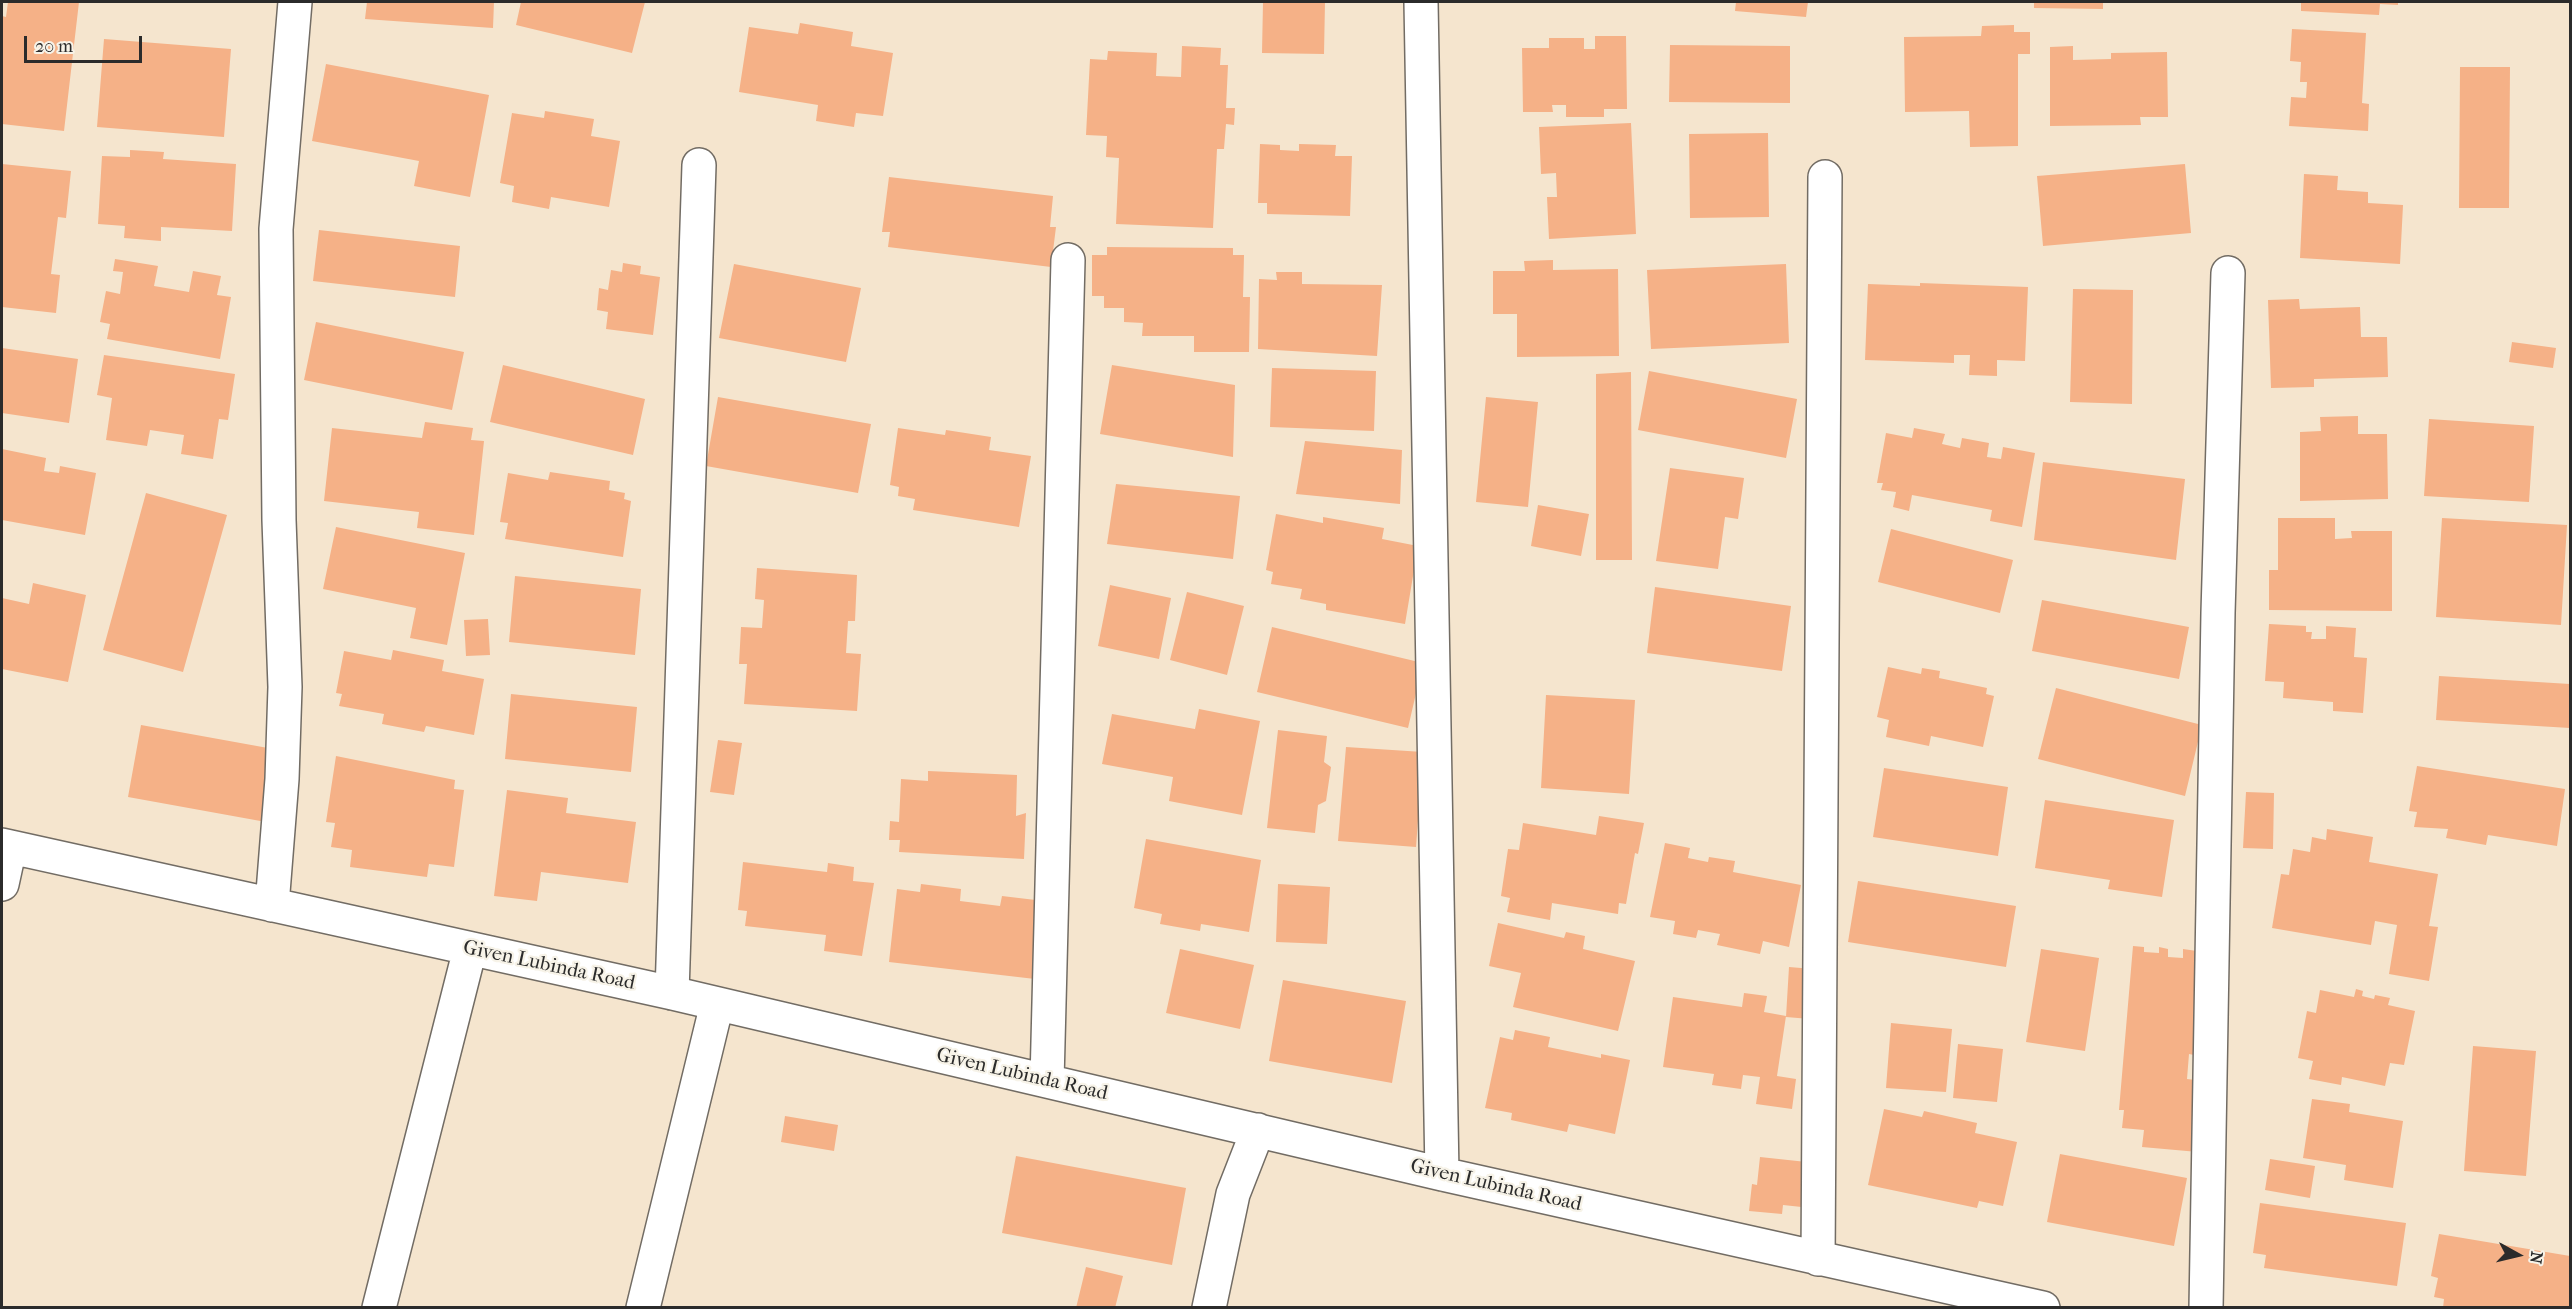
<!DOCTYPE html>
<html>
<head>
<meta charset="utf-8">
<style>
	body { margin:0 }
	#map { position:relative; width:2572px; height:1309px; overflow:hidden; background:#f5e5ce; font-family:"IM FELL French Canon",serif }
	canvas { display:block }
	.frame { position:absolute; inset:0; border:3px solid #2b2b2b; pointer-events:none }
	.north { position:absolute; left:2488px; top:1225px; width:60px; height:60px; -webkit-text-stroke:4px #f7f3e8; paint-order:stroke; rotate:98deg; font-size:16px; font-weight:700; line-height:24px; text-align:center; color:#2b2b2b }
	.north::after { content:''; display:block; margin:auto; width:21px; height:27px; background:#2b2b2b; clip-path:polygon(50% 0,100% 100%,50% 72%,0 100%) }
	.scale { position:absolute; left:24px; top:36px; width:118px; height:27px; box-sizing:border-box; border:3px solid #2b2b2b; border-top:0; padding-left:8px; font-size:18px; line-height:21px; white-space:nowrap; color:#2b2b2b; -webkit-text-stroke:4px #f7f3e8; paint-order:stroke }
</style>
</head>
<body>
<div id="map">
<canvas width="2572" height="1309"></canvas>
<div class="frame"></div>
<div class="north">N</div>
<div class="scale">20 m</div>
</div>
<script>
const g = document.querySelector('canvas').getContext('2d');
g.lineJoin = 'round';
function fillPath(path, color) { g.fillStyle = color; g.fill(path, 'evenodd'); }
const toPath = rows => new Path2D(rows.map(r => 'M' + r).join(''));
function trace(path, color, width, dash) { g.strokeStyle = color; g.lineWidth = width; g.lineCap = dash ? 'butt' : 'round'; g.setLineDash(dash || []); g.stroke(path); }
function drawText(font, color, halo, rows, align = 'center') {
  g.font = font + ' "IM FELL French Canon",serif'; g.lineWidth = 4.5; g.setLineDash([]); g.textBaseline = 'middle'; g.strokeStyle = halo; g.fillStyle = color; for (const [text, x, y, turn = 0] of rows) {
    g.save(); g.translate(x, y); g.rotate((+turn || 0) * Math.PI / 180); g.textAlign = isNaN(turn) ? turn : align; if (halo) g.strokeText(text, 0, 0); g.fillText(text, 0, 0); g.restore();
  }
}
fillPath(toPath([
	[8,2,79,2,64,131,2,124,2,16,6,17],
	[367,2,494,2,493,28,365,19],
	[521,2,645,2,632,53,516,25],
	[1263,2,1325,2,1324,54,1262,53],
	[1736,2,1808,2,1806,17,1735,11],
	[2034,2,2103,2,2103,9,2034,8],
	[2301,2,2398,2,2398,5,2380,4,2379,15,2301,11],
	[800,23,853,32,851,46,893,53,883,116,856,113,854,127,816,121,818,105,739,92,749,27,798,34],
	[2014,25,2014,32,2030,32,2030,54,2018,54,2018,146,1970,147,1969,111,1905,112,1904,37,1981,36,1982,26],
	[2292,29,2366,33,2362,103,2369,104,2368,131,2289,126,2291,97,2306,98,2307,82,2300,82,2301,62,2290,61],
	[1595,36,1626,36,1627,109,1604,109,1604,117,1566,117,1566,105,1552,105,1553,112,1523,112,1522,48,1549,48,1549,38,1584,38,1584,49,1595,49],
	[104,39,231,49,224,137,97,127],
	[1670,45,1790,46,1790,103,1669,102],
	[1182,46,1221,48,1220,65,1228,65,1226,108,1235,108,1234,125,1226,124,1224,149,1217,149,1213,228,1116,224,1119,158,1106,157,1107,136,1086,135,1090,59,1107,60,1108,51,1157,53,1156,76,1181,77],
	[2073,46,2073,60,2111,59,2111,53,2167,52,2168,117,2140,117,2141,125,2050,126,2050,47],
	[326,64,489,95,470,197,414,186,419,161,312,141],
	[2460,67,2510,67,2509,208,2459,208],
	[545,111,594,119,591,136,620,141,609,207,551,197,549,209,512,202,514,186,500,183,512,113,544,118],
	[1631,123,1636,234,1549,239,1547,197,1557,197,1556,173,1541,174,1539,127],
	[1768,133,1769,217,1690,218,1689,134],
	[1260,144,1280,145,1280,150,1299,151,1299,144,1336,145,1335,156,1352,156,1350,216,1267,214,1267,203,1258,203],
	[130,150,164,152,163,159,236,164,232,231,161,227,161,241,124,238,125,226,98,224,102,156,130,157],
	[2,164,71,171,66,218,58,217,51,274,60,275,56,313,2,307],
	[2185,164,2191,233,2043,246,2037,176],
	[2304,174,2338,176,2337,190,2368,192,2368,203,2403,205,2400,264,2300,258],
	[889,177,1053,196,1050,227,1056,227,1051,267,888,247,890,232,882,232],
	[319,230,460,246,455,297,313,281],
	[1107,247,1233,248,1233,255,1244,255,1243,297,1250,297,1249,352,1194,352,1194,336,1142,336,1143,323,1124,322,1124,308,1104,308,1104,296,1092,296,1092,255,1107,255],
	[115,259,158,266,154,286,189,292,193,271,221,276,217,295,231,297,220,359,107,339,110,324,100,322,106,291,120,294,123,272,113,271],
	[1553,260,1553,270,1618,269,1619,356,1517,357,1517,314,1493,314,1493,271,1525,271,1524,261],
	[623,263,641,266,640,274,660,277,653,335,606,329,608,312,597,310,599,288,608,290,611,270,622,272],
	[734,264,861,288,846,362,719,338],
	[1786,264,1789,343,1651,349,1647,270],
	[1276,272,1302,272,1302,284,1382,285,1377,356,1258,349,1259,279,1277,280],
	[1920,283,2028,287,2025,361,1997,360,1997,376,1969,375,1970,355,1954,355,1954,363,1865,360,1868,284,1920,286],
	[2073,289,2133,290,2132,404,2070,402],
	[2299,299,2300,309,2360,307,2361,337,2387,337,2388,377,2314,379,2314,387,2271,388,2268,300],
	[316,322,464,352,452,410,304,380],
	[2512,342,2556,348,2553,368,2509,362],
	[2,348,78,359,69,423,2,413],
	[104,355,235,374,228,420,219,419,213,459,181,454,184,435,150,430,147,446,106,440,112,398,97,395],
	[503,365,645,399,633,455,490,422],
	[1112,365,1235,385,1233,457,1100,434],
	[1272,368,1376,371,1374,431,1270,427],
	[1649,371,1797,399,1786,458,1638,430],
	[1631,372,1632,560,1596,560,1596,374],
	[718,397,871,424,858,493,706,466],
	[1486,397,1538,402,1528,507,1476,502],
	[2358,416,2358,434,2387,434,2388,499,2300,501,2300,432,2321,431,2320,417],
	[2429,419,2534,426,2529,502,2424,496],
	[425,422,473,428,471,440,484,441,474,535,417,528,419,512,324,501,332,428,422,438],
	[898,428,945,435,946,430,991,437,989,450,1031,456,1019,527,913,510,915,499,898,496,899,487,890,485],
	[1914,428,1945,434,1942,444,1960,448,1962,438,1989,443,1987,457,2001,459,2003,447,2035,453,2022,527,1990,521,1992,510,1912,495,1909,511,1893,507,1896,492,1881,490,1883,483,1877,483,1886,433,1912,438],
	[1305,441,1402,450,1400,504,1296,494],
	[2,449,46,458,44,471,59,473,60,466,96,473,85,535,2,520],
	[2043,462,2185,479,2176,560,2034,540],
	[1670,468,1744,478,1738,519,1725,517,1718,569,1656,561],
	[550,472,610,481,609,490,625,493,624,499,631,501,623,557,505,539,508,523,500,522,508,473,548,480],
	[1116,484,1240,496,1233,559,1107,544],
	[146,493,227,515,183,672,103,650],
	[1538,505,1589,514,1581,556,1531,546],
	[1276,514,1323,523,1323,517,1384,528,1382,539,1418,546,1405,624,1326,610,1326,604,1300,599,1302,589,1271,584,1273,572,1266,570],
	[2278,518,2335,518,2335,539,2352,538,2351,531,2392,531,2392,611,2269,610,2269,570,2278,570],
	[2442,518,2567,525,2561,625,2436,617],
	[336,527,465,553,447,645,410,638,416,608,323,589],
	[1891,529,2013,560,2000,613,1878,582],
	[757,568,857,575,855,621,848,621,846,653,861,654,857,711,744,704,747,664,739,664,741,627,762,628,764,600,755,599],
	[515,576,641,589,635,655,509,642],
	[33,583,86,595,68,682,2,669,2,598,29,604],
	[1110,585,1171,598,1159,659,1098,646],
	[1655,587,1791,606,1782,671,1647,653],
	[1187,592,1244,606,1227,675,1170,660],
	[2042,600,2189,627,2179,679,2032,651],
	[488,619,490,655,466,656,464,620],
	[2269,624,2306,626,2306,632,2312,632,2311,639,2326,639,2326,626,2356,628,2354,657,2367,658,2363,713,2333,711,2333,702,2283,698,2284,682,2265,681],
	[1272,627,1423,663,1408,728,1257,692],
	[393,650,444,660,442,671,484,679,474,735,426,726,424,732,382,724,384,714,339,706,342,694,336,693,344,651,391,660],
	[1888,667,1921,674,1922,668,1940,671,1939,678,1987,688,1986,694,1994,696,1983,747,1931,736,1929,746,1886,737,1889,720,1877,717],
	[2439,676,2570,684,2570,728,2436,720],
	[2056,688,2202,725,2185,796,2038,759],
	[511,694,637,707,631,772,505,759],
	[1546,695,1635,700,1629,794,1541,788],
	[1199,709,1260,721,1242,815,1169,801,1173,777,1102,764,1112,714,1195,729],
	[141,725,279,750,266,822,128,797],
	[1278,730,1327,736,1324,762,1331,767,1326,801,1318,805,1315,833,1267,828],
	[718,740,742,743,734,795,710,792],
	[1346,747,1423,752,1416,847,1338,841],
	[336,756,455,780,454,789,464,790,454,867,429,864,427,877,350,867,352,850,331,847,335,823,326,822],
	[2417,766,2565,789,2557,846,2488,835,2486,845,2446,838,2448,829,2414,827,2417,812,2409,811],
	[1884,768,2008,787,1998,856,1873,837],
	[928,771,1017,775,1016,816,1026,813,1024,859,899,852,900,840,889,840,890,821,899,822,901,779,928,781],
	[507,790,568,798,566,813,636,822,628,883,541,872,537,901,494,896],
	[2246,792,2274,793,2273,849,2243,848],
	[2045,800,2174,820,2162,897,2108,889,2110,880,2035,868],
	[1599,816,1644,823,1638,854,1635,853,1626,904,1619,903,1618,914,1552,903,1550,920,1507,912,1510,898,1501,896,1508,849,1519,850,1523,823,1596,835],
	[2327,829,2373,837,2369,862,2438,874,2429,926,2438,927,2429,981,2389,974,2397,925,2375,921,2371,945,2272,928,2281,874,2289,875,2293,849,2310,852,2312,837,2326,840],
	[1146,839,1261,860,1249,932,1201,924,1200,931,1160,924,1162,914,1134,908],
	[1665,843,1690,848,1688,858,1708,862,1709,857,1735,861,1733,872,1801,885,1789,947,1763,941,1760,954,1717,945,1720,934,1698,930,1696,938,1673,934,1675,921,1650,917],
	[743,862,827,872,828,863,854,867,853,881,874,883,862,956,824,951,826,935,745,926,747,911,738,910],
	[1858,881,2016,906,2006,967,1848,942],
	[921,884,961,889,960,901,1000,906,1002,896,1044,901,1035,979,889,962,897,889,920,892],
	[1278,884,1330,887,1327,944,1276,942],
	[1498,923,1564,938,1566,932,1585,936,1583,949,1635,961,1618,1031,1513,1007,1521,973,1489,966],
	[2133,946,2144,947,2144,952,2159,953,2159,947,2168,949,2168,957,2183,958,2183,949,2197,951,2199,1056,2189,1054,2187,1079,2204,1081,2198,1152,2142,1147,2144,1130,2122,1128,2124,1110,2119,1110],
	[1180,949,1254,965,1240,1029,1166,1013],
	[2041,949,2099,958,2085,1051,2026,1042],
	[1789,967,1813,969,1810,1019,1786,1017],
	[1283,980,1406,1001,1392,1083,1269,1061],
	[2356,989,2363,991,2362,996,2374,999,2375,995,2390,998,2388,1005,2415,1011,2404,1065,2390,1063,2385,1086,2342,1077,2341,1085,2309,1079,2313,1061,2298,1058,2307,1011,2316,1013,2320,990,2354,997],
	[1744,993,1767,996,1764,1012,1786,1016,1777,1076,1796,1079,1792,1109,1756,1104,1760,1077,1743,1075,1741,1089,1712,1085,1714,1074,1663,1067,1673,997,1742,1007],
	[1891,1023,1952,1029,1946,1092,1886,1088],
	[1515,1030,1550,1037,1548,1047,1601,1058,1601,1054,1630,1060,1615,1134,1569,1124,1567,1132,1511,1120,1512,1113,1485,1108,1500,1037,1513,1040],
	[1958,1044,2003,1049,1997,1102,1953,1098],
	[2473,1046,2536,1051,2526,1176,2464,1171],
	[2312,1099,2350,1104,2349,1112,2403,1121,2393,1188,2344,1180,2346,1165,2303,1158],
	[1884,1109,1922,1117,1924,1111,1977,1123,1975,1133,2017,1142,2003,1206,1979,1201,1977,1208,1868,1185],
	[785,1116,838,1125,834,1151,781,1142],
	[2060,1154,2187,1178,2174,1246,2047,1222],
	[1016,1156,1186,1188,1172,1265,1002,1233],
	[1760,1157,1816,1163,1811,1208,1783,1205,1782,1214,1749,1211,1752,1184,1757,1185],
	[2270,1159,2315,1166,2310,1198,2265,1190],
	[2260,1203,2406,1223,2397,1286,2264,1268,2266,1255,2253,1253],
	[2439,1234,2570,1256,2570,1308,2443,1308,2444,1299,2434,1297,2438,1278,2431,1276],
	[1086,1267,1123,1276,1115,1308,1076,1308]
]), '#f5b187');
const minor = toPath([
	[1421,2,1442,1174],
	[2,845,672,993,1442,1174,2043,1308],
	[2,884,10,847],
	[272,905,282,779,285,687,279,520,276,229,295,2],
	[672,993,699,165],
	[1047,1081,1068,260],
	[1818,1259,1825,177],
	[379,1308,470,949],
	[643,1308,717,1004],
	[1209,1308,1233,1194,1258,1130],
	[2206,1308,2218,613,2228,273]
]);
trace(minor, '#726c64', 36);
trace(minor, '#fff', 33);
drawText('20px', '#2b2b2b', '#f7f3e8', [
	["Given Lubinda Road",549,966,12],
	["Given Lubinda Road",1022,1075,13],
	["Given Lubinda Road",1496,1186,13]
]);
</script>
</body>
</html>
